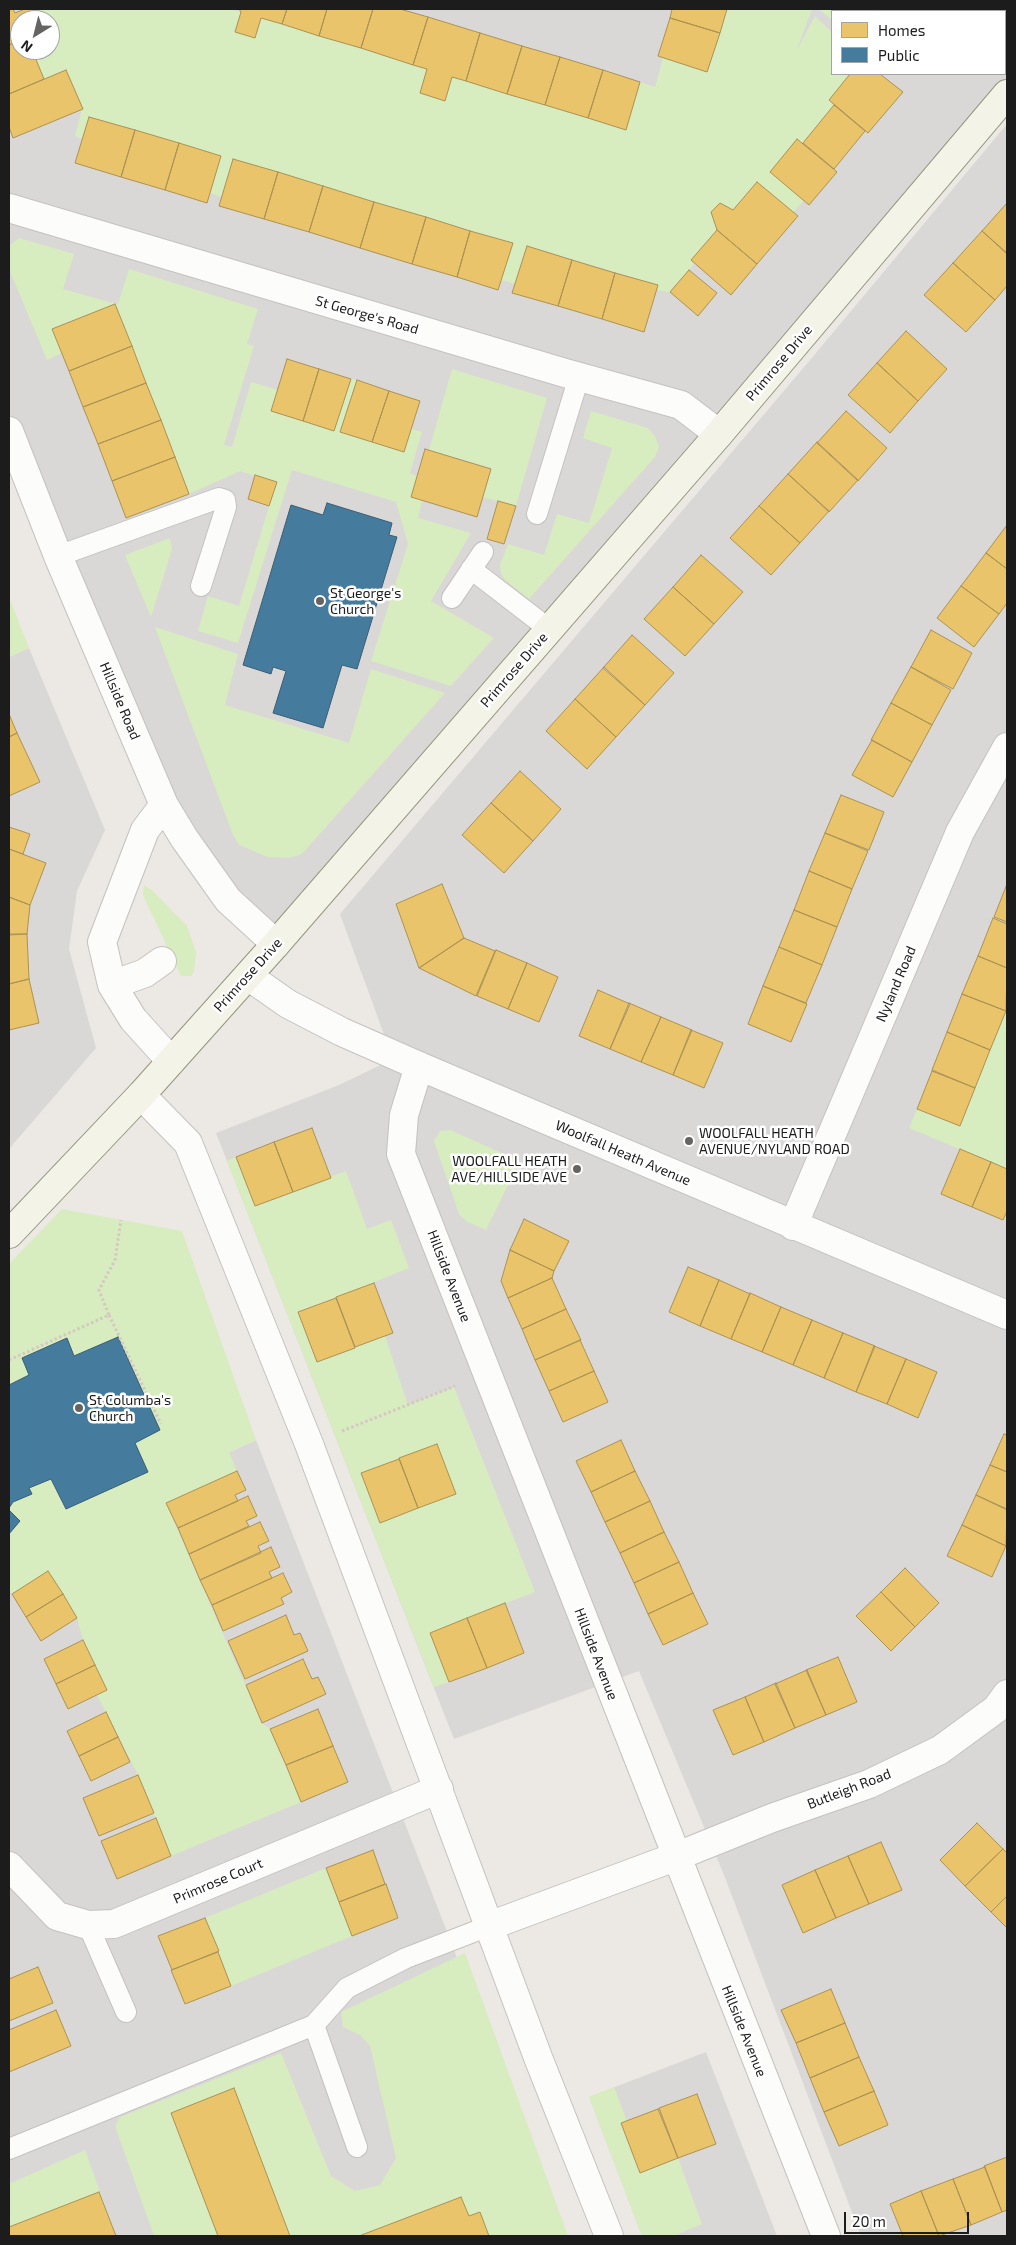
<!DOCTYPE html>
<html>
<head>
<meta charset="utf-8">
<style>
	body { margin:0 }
	#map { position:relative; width:1016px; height:2245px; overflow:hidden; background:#ece9e4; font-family:"Exo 2",sans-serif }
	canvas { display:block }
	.frame { position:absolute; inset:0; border:10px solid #1c1c1c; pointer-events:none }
	.legend { position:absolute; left:831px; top:10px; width:175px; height:65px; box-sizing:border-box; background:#fff; border:1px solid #a4a4a4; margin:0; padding:6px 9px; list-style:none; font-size:15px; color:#1c1c1c }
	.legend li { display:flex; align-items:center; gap:10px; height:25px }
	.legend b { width:25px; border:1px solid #a4a4a4 }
	.north { position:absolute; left:10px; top:10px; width:50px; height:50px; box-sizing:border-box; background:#fff; border:1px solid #a4a4a4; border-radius:50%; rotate:216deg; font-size:14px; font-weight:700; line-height:20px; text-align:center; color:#1c1c1c }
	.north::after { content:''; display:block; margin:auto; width:18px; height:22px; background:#656462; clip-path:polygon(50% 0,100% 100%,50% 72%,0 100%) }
	.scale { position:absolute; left:844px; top:2212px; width:125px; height:22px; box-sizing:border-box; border:2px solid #1c1c1c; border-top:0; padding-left:6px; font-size:15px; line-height:18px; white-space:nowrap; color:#1c1c1c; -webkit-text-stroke:4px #fff; paint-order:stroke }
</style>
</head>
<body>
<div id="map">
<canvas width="1016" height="2245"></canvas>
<div class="frame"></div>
<ul class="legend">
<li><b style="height:14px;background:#e9c46a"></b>Homes</li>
<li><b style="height:14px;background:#457b9d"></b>Public</li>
</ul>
<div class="north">N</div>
<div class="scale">20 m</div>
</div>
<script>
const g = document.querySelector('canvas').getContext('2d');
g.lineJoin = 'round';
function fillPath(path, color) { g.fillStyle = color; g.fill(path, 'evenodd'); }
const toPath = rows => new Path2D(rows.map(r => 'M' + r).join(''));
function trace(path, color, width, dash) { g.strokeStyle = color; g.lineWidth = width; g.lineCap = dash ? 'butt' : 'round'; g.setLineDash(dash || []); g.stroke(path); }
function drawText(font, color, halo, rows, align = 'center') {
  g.font = font + ' "Exo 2",sans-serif'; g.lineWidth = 5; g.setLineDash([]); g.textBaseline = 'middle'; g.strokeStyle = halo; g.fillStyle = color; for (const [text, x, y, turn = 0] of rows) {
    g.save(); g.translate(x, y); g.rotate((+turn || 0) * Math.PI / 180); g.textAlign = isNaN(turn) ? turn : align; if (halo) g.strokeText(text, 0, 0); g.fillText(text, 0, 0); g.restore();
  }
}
fillPath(toPath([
	[9,9,1007,9,1007,88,276,944,184,838,9,431],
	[832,11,1005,11,1005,74,832,74],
	[20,20,50,20,50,50,20,50],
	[1007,124,1007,2236,861,2236,724,1875,639,1671,454,1739,216,1133,339,1085,393,1059,340,914,816,353],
	[29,648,105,830,77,891,69,949,96,1048,9,1149,9,657],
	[256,1440,458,1960,560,2236,9,2236,9,1578,55,1532],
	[706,2052,777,2236,642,2236,589,2097]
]), '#dad8d6');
fillPath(toPath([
	[35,9,231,9,241,12,235,32,255,38,261,18,427,69,445,101,452,77,626,129,640,82,655,87,663,58,708,72,727,9,812,9,797,50,815,16,832,32,832,74,850,74,829,100,834,105,803,143,797,139,770,172,804,200,793,213,757,182,733,210,720,203,711,212,717,230,691,260,694,264,670,292,656,290,658,285,527,246,515,284,501,280,512,243,233,159,222,197,210,193,221,156,90,117,83,139,75,136,82,109,66,70,44,79,32,50,50,50,50,20,40,20],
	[819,9,905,9,903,11,832,11,832,20],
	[19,238,74,254,63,289,109,302,118,304,129,269,258,309,247,344,254,346,224,445,232,447,251,382,278,390,271,411,334,431,351,379,357,380,341,432,403,452,411,429,422,432,410,473,417,476,411,497,422,501,418,518,471,533,431,601,494,638,451,686,371,661,408,544,396,502,292,470,238,643,198,631,208,596,239,606,276,483,240,471,189,494,115,304,62,353,47,360,9,269,9,246],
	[452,369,547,398,516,506,482,497,491,468,429,450],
	[591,411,648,428,655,436,659,447,655,457,529,599,504,579,501,573,500,564,508,544,544,555,557,514,589,523,612,448,583,438],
	[170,538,172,549,151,617,125,555],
	[9,597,29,648,9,657],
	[155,627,238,654,225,705,349,743,371,669,445,693,302,854,289,858,268,857,239,845,233,835],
	[144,885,153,891,187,926,196,952,194,972,191,976,181,976,143,895],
	[1007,1009,1007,1169,909,1128,917,1109,960,1126],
	[450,1130,520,1161,486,1230,466,1221,459,1214,434,1141,440,1131],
	[236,1157,255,1206,346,1171,367,1229,391,1220,409,1268,298,1313,317,1362,385,1336,408,1405,454,1387,535,1592,430,1633,449,1682,434,1687,227,1161],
	[62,1209,182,1231,256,1440,229,1452,237,1471,166,1503,262,1723,270,1729,301,1802,171,1856,138,1775,97,1695,107,1689,83,1640,77,1618,63,1594,48,1571,12,1594,9,1590,9,1264],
	[326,1868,352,1936,231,1986,205,1918],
	[465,1953,568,2236,154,2236,115,2126,120,2117,281,2053,331,2176,355,2191,380,2185,396,2158,370,2046,360,2035,343,2027,341,2012],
	[614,2087,627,2121,621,2123,640,2173,678,2158,702,2224,674,2236,642,2236,589,2097],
	[85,2150,116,2236,9,2236,9,2184]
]), '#d7ecbf');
const homes = toPath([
	[9,9,13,9,15,13,25,9,35,9,40,20,20,20,20,40,9,45,9,9],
	[239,9,287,9,282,24,261,18,255,38,235,32,241,12,239,9],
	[287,9,327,9,319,36,282,24,287,9],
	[327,9,373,9,361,48,319,36,327,9],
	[373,9,400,9,428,17,413,65,361,48,373,9],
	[672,9,727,9,720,33,670,18,672,9],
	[907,9,972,9,975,11,910,11,907,9],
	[428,17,480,33,466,81,452,77,445,101,420,93,427,69,413,65,428,17],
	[670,18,720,33,707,72,658,56,670,18],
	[480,33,522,46,507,94,466,81,480,33],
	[20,40,20,50,32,50,44,79,9,94,9,45,20,40],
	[522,46,560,57,545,105,507,94,522,46],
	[560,57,603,70,588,118,545,105,560,57],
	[66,70,83,109,13,138,9,127,9,94,66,70],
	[603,70,640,82,626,130,588,118,603,70],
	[850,74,880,74,903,92,868,133,829,100,850,74],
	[834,105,865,131,834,169,803,143,834,105],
	[89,117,135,130,121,177,75,163,89,117],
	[135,130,179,143,165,190,121,177,135,130],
	[797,139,837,172,809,205,770,172,797,139],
	[179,143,221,156,207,203,165,190,179,143],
	[233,159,278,172,264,219,219,206,233,159],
	[278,172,323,186,309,232,264,219,278,172],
	[757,182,798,216,757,264,717,230,711,212,720,203,733,210,757,182],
	[323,186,374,202,360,248,309,232,323,186],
	[374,202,426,217,412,264,360,248,374,202],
	[1007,203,1007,254,982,231,1007,203],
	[426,217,470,231,457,277,412,264,426,217],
	[717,230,757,264,731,295,691,260,717,230],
	[470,231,513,243,498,290,457,277,470,231],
	[982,231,1007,253,1007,286,995,300,953,263,982,231],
	[527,246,572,260,558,306,512,293,527,246],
	[572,260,615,273,602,319,558,306,572,260],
	[953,263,995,300,966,332,924,295,953,263],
	[689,270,717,293,698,316,670,292,689,270],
	[615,273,658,285,644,332,602,319,615,273],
	[115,304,132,346,69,371,52,329,115,304],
	[906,331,947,369,918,401,877,363,906,331],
	[132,346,146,383,83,407,69,371,132,346],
	[287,359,319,369,303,421,271,411,287,359],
	[877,363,918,401,890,433,848,395,877,363],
	[319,369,351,379,334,431,303,421,319,369],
	[357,380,389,391,372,442,340,432,357,380],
	[146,383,161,420,98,444,83,407,146,383],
	[389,391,420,401,404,452,372,442,389,391],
	[846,411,887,448,858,481,817,443,846,411],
	[161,420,175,457,112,481,98,444,161,420],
	[817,442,858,480,829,512,788,474,817,442],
	[425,449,491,469,477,517,411,497,425,449],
	[175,457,189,494,126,518,112,481,175,457],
	[788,474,829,511,800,543,759,506,788,474],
	[255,475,277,482,269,506,248,499,255,475],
	[498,501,516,506,504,544,487,539,498,501],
	[759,506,800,543,771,575,730,538,759,506],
	[1007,525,1007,569,986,553,1007,525],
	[986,553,1007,569,1007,603,999,614,961,586,986,553],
	[701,555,743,592,714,624,673,587,701,555],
	[961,586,999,614,974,647,937,618,961,586],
	[673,587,714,624,685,656,644,619,673,587],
	[931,630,972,653,953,689,911,667,931,630],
	[632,635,674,673,645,705,603,668,632,635],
	[604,667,645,705,616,737,575,699,604,667],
	[911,667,951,690,932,725,891,703,911,667],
	[575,699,616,737,587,769,546,731,575,699],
	[891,703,932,725,912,762,871,740,891,703],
	[9,714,17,733,9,737,9,714],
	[17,733,40,782,9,796,9,737,17,733],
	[872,740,912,762,893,797,852,775,872,740],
	[520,771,561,809,533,841,491,803,520,771],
	[841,795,884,812,869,850,825,833,841,795],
	[491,803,533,841,504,873,462,835,491,803],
	[9,827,30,834,23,854,9,849,9,827],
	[825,833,868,851,852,889,809,871,825,833],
	[9,849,46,863,30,905,9,897,9,849],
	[809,871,852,889,837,927,794,910,809,871],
	[442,884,464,938,419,968,396,904,442,884],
	[1007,884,1007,922,994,917,1007,884],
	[9,897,30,905,27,934,9,934,9,897],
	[794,910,837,927,822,965,779,947,794,910],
	[993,918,1007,924,1007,968,978,956,993,918],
	[27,934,29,979,9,984,9,935,27,934],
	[464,938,495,951,476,996,419,968,464,938],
	[779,947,822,965,806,1003,763,986,779,947],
	[496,950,527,963,508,1009,477,996,496,950],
	[978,956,1007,968,1006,1011,962,994,978,956],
	[527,963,558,977,539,1022,508,1009,527,963],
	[29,979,39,1023,9,1030,9,984,29,979],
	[763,986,807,1004,791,1042,748,1024,763,986],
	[598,990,630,1004,610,1049,579,1036,598,990],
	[962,994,1006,1011,990,1050,947,1032,962,994],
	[629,1003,661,1017,641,1062,610,1049,629,1003],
	[661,1017,692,1030,673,1075,641,1062,661,1017],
	[691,1030,723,1043,704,1088,673,1075,691,1030],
	[947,1032,990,1050,975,1088,932,1070,947,1032],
	[932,1071,975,1088,960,1126,917,1109,932,1071],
	[312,1128,331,1178,293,1192,274,1142,312,1128],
	[274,1142,293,1192,255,1206,236,1157,274,1142],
	[960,1149,991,1162,972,1207,941,1194,960,1149],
	[991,1162,1007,1169,1007,1211,1003,1220,972,1207,991,1162],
	[524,1219,569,1241,554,1271,510,1250,524,1219],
	[510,1250,554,1271,552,1278,508,1298,501,1281,510,1250],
	[688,1267,719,1280,700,1326,669,1312,688,1267],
	[552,1278,566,1309,522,1329,508,1298,552,1278],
	[719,1280,750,1294,731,1339,700,1326,719,1280],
	[374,1283,393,1333,355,1347,336,1297,374,1283],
	[750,1293,781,1307,762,1352,731,1339,750,1293],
	[336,1298,355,1348,317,1362,298,1312,336,1298],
	[781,1307,812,1320,793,1365,762,1352,781,1307],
	[566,1309,581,1340,535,1360,522,1329,566,1309],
	[812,1320,843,1333,824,1378,793,1365,812,1320],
	[843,1333,875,1346,856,1392,824,1378,843,1333],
	[580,1340,594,1371,549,1391,535,1360,580,1340],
	[874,1346,906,1359,887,1404,856,1392,874,1346],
	[906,1359,937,1372,918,1418,887,1404,906,1359],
	[594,1371,608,1402,563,1422,549,1391,594,1371],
	[1004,1434,1007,1435,1007,1472,990,1465,1004,1434],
	[621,1440,635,1471,591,1492,576,1461,621,1440],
	[437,1444,456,1494,418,1508,399,1458,437,1444],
	[399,1459,418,1508,380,1523,361,1473,399,1459],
	[990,1465,1007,1472,1007,1510,976,1495,990,1465],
	[237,1471,246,1490,235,1495,238,1501,178,1528,166,1503,237,1471],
	[635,1471,650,1501,605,1522,591,1492,635,1471],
	[976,1495,1007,1509,1006,1546,962,1525,976,1495],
	[248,1496,257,1516,246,1521,249,1526,189,1554,178,1528,248,1496],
	[650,1501,664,1532,620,1553,605,1522,650,1501],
	[260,1522,269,1541,258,1546,261,1553,200,1580,189,1554,260,1522],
	[962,1525,1006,1546,992,1577,947,1556,962,1525],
	[664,1532,679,1562,634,1583,620,1553,664,1532],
	[271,1547,280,1567,269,1572,272,1578,212,1605,200,1580,271,1547],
	[679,1562,693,1593,648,1614,634,1583,679,1562],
	[905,1568,939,1603,915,1627,881,1592,905,1568],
	[48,1571,63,1594,26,1617,12,1594,48,1571],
	[283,1573,292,1592,281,1598,284,1604,223,1631,212,1605,283,1573],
	[881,1592,915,1627,891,1651,856,1616,881,1592],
	[693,1593,708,1624,663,1645,648,1614,693,1593],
	[63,1594,77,1618,41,1641,26,1617,63,1594],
	[505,1603,524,1653,487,1668,467,1618,505,1603],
	[286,1615,294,1635,300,1633,308,1651,245,1679,228,1641,286,1615],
	[467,1618,487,1668,449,1682,430,1633,467,1618],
	[83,1640,95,1665,56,1684,44,1659,83,1640],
	[838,1657,857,1702,826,1715,806,1670,838,1657],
	[303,1659,312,1679,318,1677,326,1694,262,1723,246,1685,303,1659],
	[95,1665,107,1690,68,1709,56,1684,95,1665],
	[807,1670,826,1715,795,1728,775,1684,807,1670],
	[776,1683,795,1728,764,1742,745,1697,776,1683],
	[745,1697,764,1742,733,1755,713,1710,745,1697],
	[318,1709,333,1746,286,1765,270,1729,318,1709],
	[106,1712,118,1737,79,1756,67,1731,106,1712],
	[118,1737,130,1762,91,1781,79,1756,118,1737],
	[333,1746,348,1782,301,1802,286,1765,333,1746],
	[138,1775,154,1813,99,1836,83,1798,138,1775],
	[156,1818,171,1856,117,1879,101,1841,156,1818],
	[977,1823,1003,1849,965,1886,940,1860,977,1823],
	[881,1842,902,1890,869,1904,848,1856,881,1842],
	[1003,1849,1007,1853,1007,1896,991,1912,965,1886,1003,1849],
	[373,1850,385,1884,339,1902,326,1868,373,1850],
	[848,1856,869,1904,836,1918,815,1870,848,1856],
	[815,1870,836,1918,803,1933,782,1885,815,1870],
	[386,1884,398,1918,352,1936,339,1902,386,1884],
	[1007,1896,1007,1928,991,1912,1007,1896],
	[205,1918,219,1951,172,1970,158,1936,205,1918],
	[218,1952,231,1986,185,2004,171,1970,218,1952],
	[38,1967,53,2003,9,2021,9,1979,38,1967],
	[831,1989,845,2023,796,2043,781,2010,831,1989],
	[56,2010,71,2046,9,2072,9,2030,56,2010],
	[845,2023,859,2057,810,2078,796,2043,845,2023],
	[859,2057,874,2091,824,2112,810,2078,859,2057],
	[234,2088,290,2236,218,2236,171,2113,234,2088],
	[874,2091,888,2125,839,2146,824,2112,874,2091],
	[697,2094,716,2144,678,2158,659,2108,697,2094],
	[658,2109,678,2158,640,2173,621,2123,658,2109],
	[1007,2157,1007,2210,1002,2212,984,2166,1007,2157],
	[985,2167,1002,2212,971,2225,953,2179,985,2167],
	[953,2179,971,2225,939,2236,921,2191,953,2179],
	[921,2191,939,2236,903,2236,890,2204,921,2191],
	[99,2192,116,2236,9,2236,9,2227,99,2192],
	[461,2197,469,2216,480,2212,489,2236,359,2236,461,2197]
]);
fillPath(homes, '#e9c46a');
trace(homes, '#ac9253', 1);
const public = toPath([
	[327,503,392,523,389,535,397,537,357,669,342,665,323,728,273,713,286,671,273,667,271,674,243,665,291,505,323,515,327,503],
	[118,1337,160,1430,135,1443,148,1472,66,1509,51,1479,29,1488,32,1494,13,1502,9,1508,9,1385,29,1375,22,1358,67,1338,74,1356,118,1337],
	[9,1510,20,1521,9,1534,9,1510]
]);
fillPath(public, '#457b9d');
trace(public, '#395e76', 1);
const lane = toPath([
	[537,514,579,377],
	[58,556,219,498,225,500,226,507,201,586],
	[471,569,549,629],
	[452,598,483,552],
	[88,1925,126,2012],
	[314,2025,357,2147],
	[9,2149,314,2025,347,1988,406,1958,489,1926]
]);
const street = toPath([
	[9,208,565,373,681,405,719,434],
	[9,431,58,556,164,805,184,838,228,900,276,944],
	[164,805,145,830,102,942,112,985,133,1019,171,1061],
	[248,976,288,1004,342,1032,419,1066,1007,1315],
	[112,985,145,973,162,961],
	[419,1066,404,1115,401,1154,826,2236],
	[141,1095,188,1143,309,1444,539,2060,609,2236],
	[793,1226,960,832,1007,747],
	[9,1866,57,1916,88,1925,114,1924,439,1789],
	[489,1926,675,1857,772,1818,869,1784,940,1750,996,1709,1007,1694]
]);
const secondary = toPath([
	[9,1234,141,1095,276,944,719,434,1007,94]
]);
trace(lane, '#c4c2c0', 22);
trace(street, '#c4c2c0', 30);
trace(secondary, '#93957c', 30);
trace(toPath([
	[109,1315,161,1424],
	[9,1360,109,1315,99,1290,115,1260,121,1220],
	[342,1431,455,1386]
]), '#d7c7c3', 3, [2.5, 2.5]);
trace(lane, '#fcfcfb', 20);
trace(street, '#fcfcfb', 28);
trace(secondary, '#f3f3e8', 28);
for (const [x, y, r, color] of [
	[320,601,5,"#656462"],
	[689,1141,5,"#656462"],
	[577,1169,5,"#656462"],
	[79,1408,5,"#656462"]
]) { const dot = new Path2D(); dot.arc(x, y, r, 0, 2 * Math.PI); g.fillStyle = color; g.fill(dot); trace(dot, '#fff', 2); }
drawText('14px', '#1c1c1c', '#fff', [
	["St George's Road",367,315,16],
	["Primrose Drive",779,363,-50],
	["Primrose Drive",514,670,-49],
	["Hillside Road",120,701,67],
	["Primrose Drive",248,975,-48],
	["Nyland Road",896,984,-67],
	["Woolfall Heath Avenue",623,1153,23],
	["Hillside Avenue",449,1276,69],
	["Hillside Avenue",596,1654,69],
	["Butleigh Road",849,1789,-21],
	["Primrose Court",218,1881,-23],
	["Hillside Avenue",744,2031,68]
]);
drawText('14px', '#1c1c1c', '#fff', [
	["St George's",330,593],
	["Church",330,609],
	["WOOLFALL HEATH",699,1133],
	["AVENUE/NYLAND ROAD",699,1149],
	["WOOLFALL HEATH",567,1161,"right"],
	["AVE/HILLSIDE AVE",567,1177,"right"],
	["St Columba's",89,1400],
	["Church",89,1416]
], 'left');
</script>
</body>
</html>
